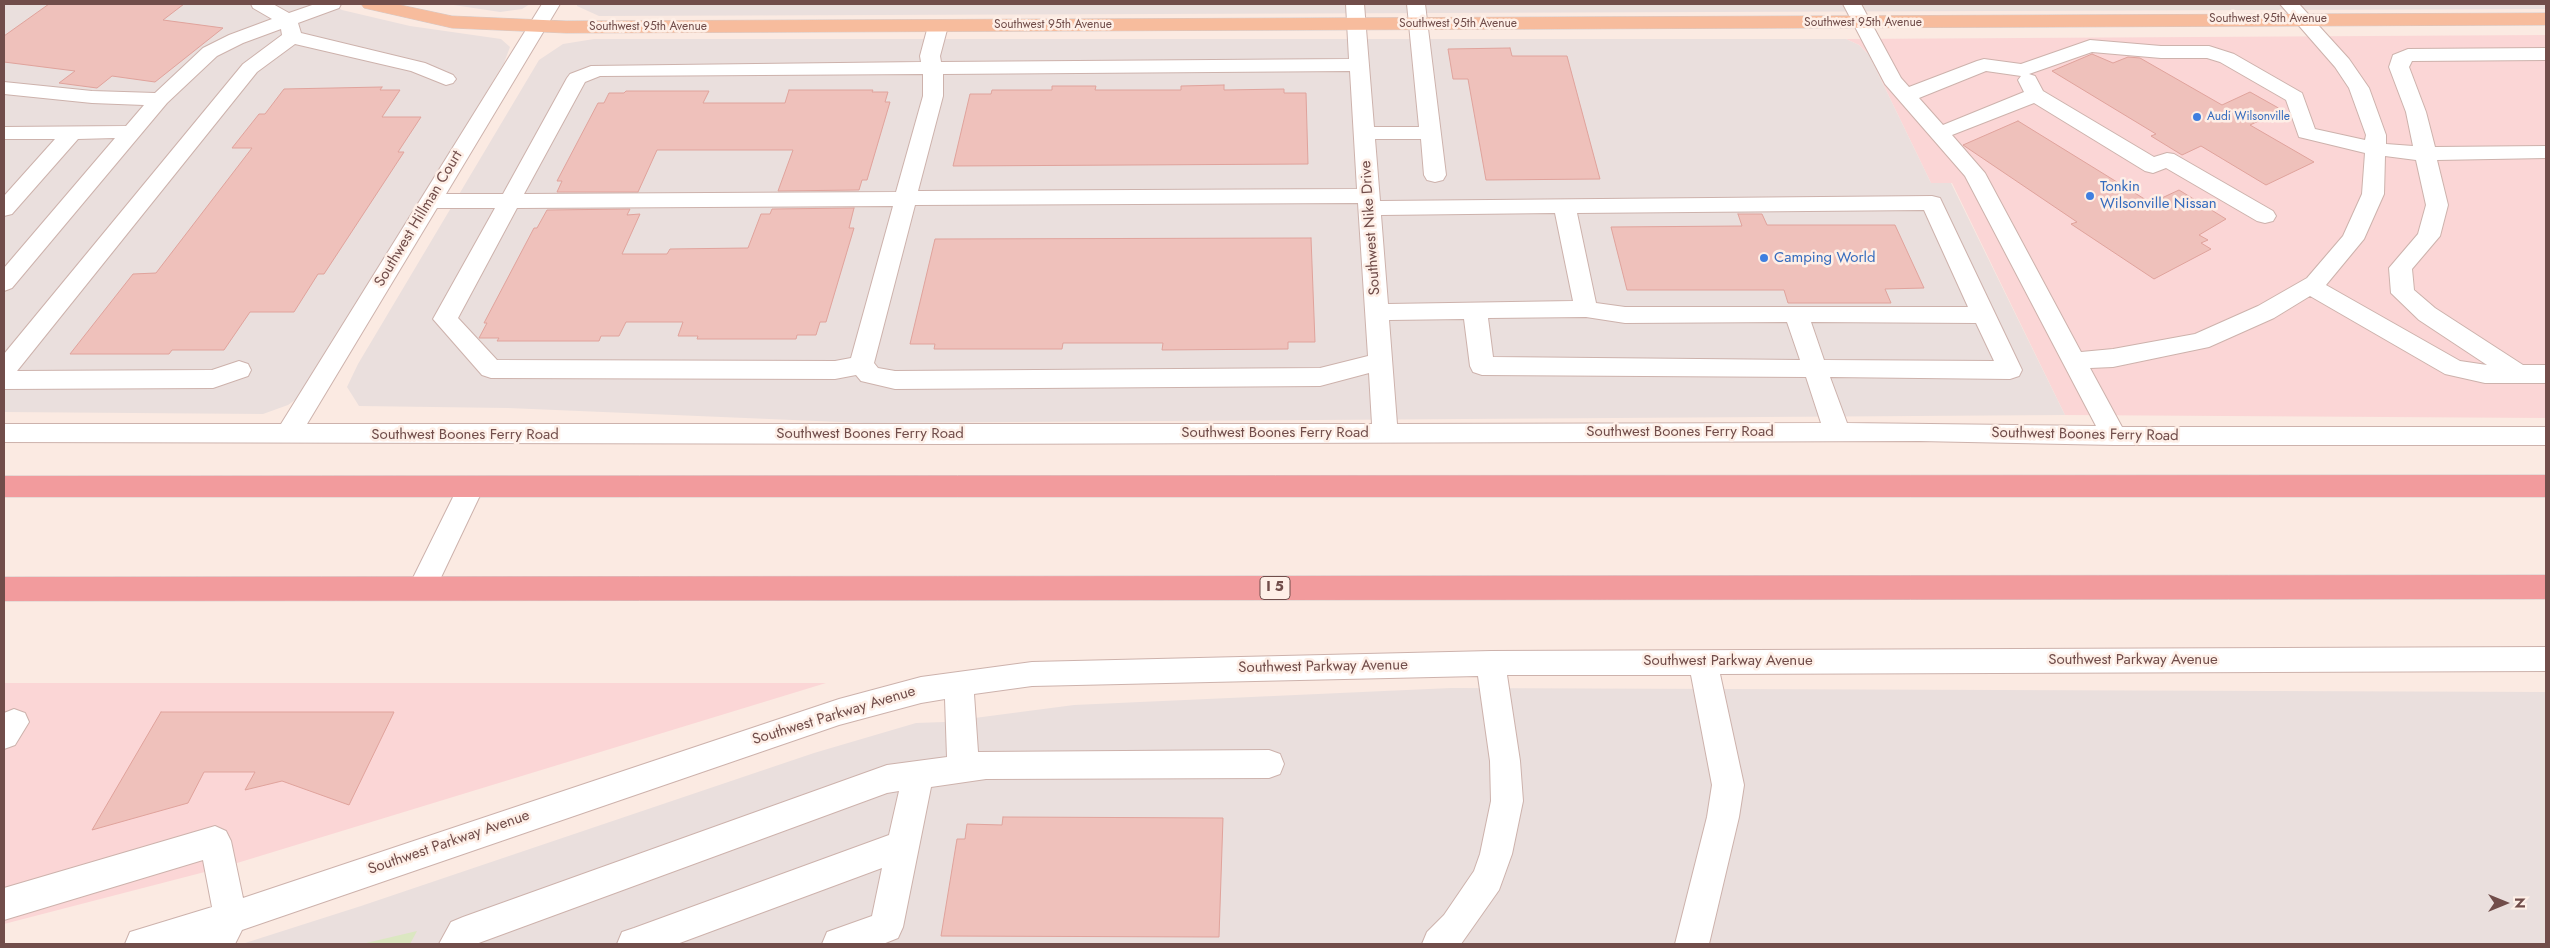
<!DOCTYPE html>
<html>
<head>
<meta charset="utf-8">
<style>
	body { margin:0 }
	#map { position:relative; width:2550px; height:948px; overflow:hidden; background:#fbeae2; font-family:Jost,sans-serif }
	canvas { display:block }
	.frame { position:absolute; inset:0; border:5px solid #714d4a; pointer-events:none }
	.north { position:absolute; left:2480px; top:878px; width:50px; height:50px; -webkit-text-stroke:4px #feefe7; paint-order:stroke; rotate:90deg; font-size:14px; font-weight:700; line-height:20px; text-align:center; color:#714d4a }
	.north::after { content:''; display:block; margin:auto; width:18px; height:22px; background:#714d4a; clip-path:polygon(50% 0,100% 100%,50% 72%,0 100%) }
</style>
</head>
<body>
<div id="map">
<canvas width="2550" height="948"></canvas>
<div class="frame"></div>
<div class="north">N</div>
</div>
<script>
const g = document.querySelector('canvas').getContext('2d');
g.lineJoin = 'round';
function fillPath(path, color) { g.fillStyle = color; g.fill(path, 'evenodd'); }
const toPath = rows => new Path2D(rows.map(r => 'M' + r).join(''));
function trace(path, color, width, dash) { g.strokeStyle = color; g.lineWidth = width; g.lineCap = dash ? 'butt' : 'round'; g.setLineDash(dash || []); g.stroke(path); }
function drawText(font, color, halo, rows, align = 'center') {
  g.font = font + ' Jost,sans-serif'; g.lineWidth = 5; g.setLineDash([]); g.textBaseline = 'middle'; g.strokeStyle = halo; g.fillStyle = color; for (const [text, x, y, turn = 0] of rows) {
    g.save(); g.translate(x, y); g.rotate((+turn || 0) * Math.PI / 180); g.textAlign = isNaN(turn) ? turn : align; if (halo) g.strokeText(text, 0, 0); g.fillText(text, 0, 0); g.restore();
  }
}
fillPath(toPath([
	[2546,35,2546,418,2065,415,1952,183,1931,183,1869,55,1859,45,1846,39],
	[4,683,826,683,224,867,4,924]
]), '#fbd6d6');
fillPath(toPath([
	[4,4,331,4,342,10,410,26,501,39,510,47,504,63,305,393,288,405,263,414,4,412],
	[447,4,530,4,522,9,500,12],
	[577,4,2546,4,2546,9,599,16,577,6],
	[594,39,1846,39,1859,45,1869,55,1931,183,1951,183,2065,415,864,423,508,408,359,406,347,387,358,364,539,60,563,44],
	[1451,688,2546,692,2546,944,242,944,361,906,814,753,916,723,944,722,1074,705]
]), '#eadfdd');
fillPath(toPath([
	[417,931,410,944,362,944]
]), '#dbe7c1');
const building = toPath([
	[49,4,184,4,163,20,223,28,155,82,112,76,97,88,59,83,75,71,4,62,4,36,49,4],
	[1510,48,1512,56,1567,56,1600,179,1486,180,1468,79,1453,79,1448,49,1510,48],
	[2092,54,2113,63,2128,57,2140,58,2222,105,2250,92,2282,110,2250,125,2314,162,2266,185,2201,146,2182,155,2151,136,2156,134,2052,71,2092,54],
	[1224,85,1224,90,1284,89,1284,93,1306,93,1308,164,953,166,970,94,991,94,992,90,1052,90,1052,86,1096,86,1095,90,1181,90,1181,86,1224,85],
	[382,87,380,90,400,90,382,117,421,117,398,152,404,152,324,274,318,274,294,312,250,312,224,350,172,350,169,354,70,354,133,274,156,273,252,148,232,148,259,114,265,114,284,89,382,87],
	[789,90,873,90,872,92,888,92,885,102,890,102,867,180,862,180,859,190,778,191,793,150,657,150,638,192,557,192,562,181,557,181,598,103,604,103,609,93,624,93,626,91,709,91,703,103,785,103,789,90],
	[2018,121,2151,203,2179,190,2226,219,2199,235,2208,240,2201,243,2211,249,2154,279,2071,224,2077,222,1963,145,2018,121],
	[854,208,849,228,854,228,826,322,820,322,816,335,797,335,796,339,697,339,698,336,678,336,683,322,626,322,619,336,601,336,599,341,497,341,499,338,479,338,487,323,484,323,534,228,537,228,547,210,630,209,627,215,640,214,622,254,667,254,670,249,748,248,761,214,770,214,772,209,854,208],
	[1738,214,1762,214,1767,225,1895,225,1924,288,1885,289,1891,303,1788,303,1784,290,1627,290,1611,227,1742,226,1738,214],
	[1311,238,1315,342,1288,342,1288,349,1162,350,1163,343,1063,343,1062,349,934,349,935,344,910,344,935,239,1311,238],
	[161,712,394,712,349,805,282,781,245,790,255,772,204,772,188,803,92,830,161,712],
	[1003,817,1223,818,1219,937,941,936,957,839,965,839,967,824,1002,825,1003,817]
]);
fillPath(building, '#efc1bb');
trace(building, '#e0a39c', 1);
const minor = toPath([
	[251,4,273,4,289,13,315,4,341,4,339,8,298,23,301,33,425,63,453,75,456,79,453,83,446,85,411,71,295,44,257,72,17,371,212,370,239,361,248,364,251,370,248,376,213,388,4,389,4,354,243,64,282,35,281,29,243,43,217,56,167,103,12,288,4,291,4,268,115,138,78,139,12,214,4,216,4,196,55,139,4,139,4,127,126,126,144,105,92,103,4,94,4,82,92,91,155,93,203,48,229,35,272,19,253,8,251,4],
	[542,4,560,4,446,194,503,194,567,78,570,74,591,66,921,62,920,56,928,26,931,22,938,20,945,22,948,26,940,56,941,62,1349,59,1346,4,1364,4,1374,127,1419,127,1407,4,1425,4,1446,175,1443,180,1435,182,1427,180,1424,175,1421,139,1375,139,1380,201,1932,196,1940,198,2022,370,2019,376,2010,379,1830,377,1847,423,2096,426,1965,176,1885,84,1843,4,1861,4,1901,78,1909,87,1977,61,1984,59,2021,64,2090,40,2161,46,2209,46,2234,54,2302,93,2315,129,2365,140,2366,135,2349,88,2335,67,2280,4,2299,4,2349,59,2369,88,2386,135,2386,144,2413,146,2406,112,2389,67,2393,55,2408,49,2546,48,2546,60,2412,61,2409,67,2426,112,2435,147,2546,146,2546,158,2437,160,2448,205,2440,236,2412,269,2414,290,2435,308,2523,365,2546,365,2546,383,2485,383,2445,374,2310,296,2274,318,2209,347,2113,367,2090,368,2122,427,2546,427,2546,445,2114,445,1919,441,950,444,4,442,4,424,281,424,542,4],
	[2092,52,2161,58,2207,58,2220,62,2286,100,2299,137,2365,153,2362,194,2343,236,2307,278,2258,306,2195,334,2113,349,2081,352,1985,173,1952,135,2034,103,2145,171,2153,173,2166,168,2257,221,2265,223,2273,221,2276,216,2273,211,2174,154,2167,153,2154,157,2043,91,2035,76,2029,74,2092,52],
	[1350,71,1357,189,918,191,943,96,943,74,1350,71],
	[1986,71,2021,76,2018,80,2024,92,1943,125,1919,98,1986,71],
	[923,74,923,96,896,192,524,194,585,82,600,76,923,74],
	[2385,156,2416,160,2426,205,2418,234,2389,268,2391,293,2419,320,2487,365,2460,361,2326,285,2364,239,2384,194,2385,156],
	[1358,203,1368,356,1320,368,895,371,878,368,874,363,915,205,1358,203],
	[893,206,851,358,835,361,497,360,458,318,517,208,893,206],
	[437,208,495,208,433,319,482,375,491,378,835,379,856,375,861,381,895,389,1320,386,1369,373,1372,424,307,424,437,208],
	[1924,210,1968,307,1625,307,1596,303,1577,213,1924,210],
	[1555,213,1573,301,1388,304,1381,215,1555,213],
	[1586,317,1625,323,1787,322,1800,360,1493,357,1488,318,1586,317],
	[1464,319,1470,366,1473,372,1482,375,1806,377,1821,423,1397,424,1389,320,1464,319],
	[1811,322,1976,323,1994,361,1824,360,1811,322],
	[471,477,480,480,484,487,436,588,432,596,422,599,412,596,408,588,458,487,462,480,471,477],
	[2546,647,2546,671,1720,674,1744,785,1739,817,1709,944,1675,944,1707,817,1712,785,1691,675,1507,675,1520,761,1523,801,1512,854,1503,879,1499,890,1461,944,1422,944,1427,932,1444,915,1474,871,1480,854,1491,801,1490,761,1478,676,1032,686,974,694,978,752,1269,750,1280,754,1284,764,1280,774,1269,778,986,779,931,787,903,927,898,938,883,944,822,944,827,932,872,916,882,868,677,944,617,944,622,932,634,928,889,835,899,791,887,793,476,944,439,944,451,922,463,917,887,765,947,757,945,699,921,703,839,725,242,930,235,944,125,944,130,932,212,907,203,860,4,920,4,888,215,826,226,831,231,841,243,898,839,699,921,677,1032,662,1491,651,2546,647],
	[14,709,25,713,29,722,15,745,4,749,4,713,14,709]
]);
const major = toPath([
	[361,4,396,4,452,16,566,21,2546,13,2546,25,566,33,452,28,364,8,361,4]
]);
const highway = toPath([
	[2546,475,2546,497,4,497,4,476,2546,475],
	[2546,575,2546,599,4,601,4,577,2546,575]
]);
trace(minor, '#cdb2ac', 2);
trace(major, '#d4cac9', 1);
trace(highway, '#d4cac9', 1);
fillPath(minor, '#fff');
fillPath(major, '#f7bc9d');
fillPath(highway, '#f29b9d');
for (const [x, y, r, color] of [
	[2197,117,5,"#3f7fe0"],
	[2090,196,5,"#3f7fe0"],
	[1764,258,5,"#3f7fe0"]
]) { const dot = new Path2D(); dot.arc(x, y, r, 0, 2 * Math.PI); g.fillStyle = color; g.fill(dot); trace(dot, '#feefe7', 2); }
drawText('12px', '#714d4a', '#feefe7', [
	["Southwest 95th Avenue",2268,19],
	["Southwest 95th Avenue",1863,23],
	["Southwest 95th Avenue",1458,24],
	["Southwest 95th Avenue",1053,25],
	["Southwest 95th Avenue",648,27]
]);
drawText('12px', '#366cbe', '#feefe7', [
	["Audi Wilsonville",2207,117]
], 'left');
for (const [x, y, w] of [
	[1275,588,30]
]) { const box = new Path2D(); box.roundRect(x - w / 2, y - 11.5, w, 23, 4); g.fillStyle = '#feefe7'; g.fill(box); trace(box, '#714d4a', 1); }
drawText('bold 14px', '#714d4a', null, [
	["I 5",1275,588]
]);
drawText('15px', '#366cbe', '#feefe7', [
	["Tonkin",2100,187],
	["Wilsonville Nissan",2100,204],
	["Camping World",1774,258]
], 'left');
drawText('15px', '#714d4a', '#feefe7', [
	["Southwest Hillman Court",419,219,-59],
	["Southwest Nike Drive",1371,228,-94],
	["Southwest Boones Ferry Road",1680,432],
	["Southwest Boones Ferry Road",1275,433],
	["Southwest Boones Ferry Road",870,434],
	["Southwest Boones Ferry Road",465,435],
	["Southwest Boones Ferry Road",2085,435,1],
	["Southwest Parkway Avenue",2133,660],
	["Southwest Parkway Avenue",1728,661],
	["Southwest Parkway Avenue",1323,667,-1],
	["Southwest Parkway Avenue",834,716,-17],
	["Southwest Parkway Avenue",449,843,-19]
]);
</script>
</body>
</html>
